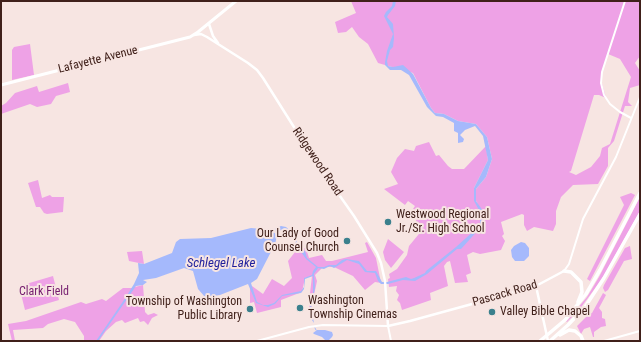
<!DOCTYPE html>
<html>
<head>
<meta charset="utf-8">
<style>
	body { margin:0 }
	#map { position:relative; width:641px; height:342px; overflow:hidden; background:#f7e5e2; font-family:"Roboto Condensed",sans-serif }
	canvas { display:block }
	.frame { position:absolute; inset:0; border:2px solid #40201a; pointer-events:none }
</style>
</head>
<body>
<div id="map">
<canvas width="641" height="342"></canvas>
<div class="frame"></div>
</div>
<script>
const g = document.querySelector('canvas').getContext('2d');
g.lineJoin = 'round';
function fillPath(path, color) { g.fillStyle = color; g.fill(path, 'evenodd'); }
const toPath = rows => new Path2D(rows.map(r => 'M' + r).join(''));
function trace(path, color, width, dash) { g.strokeStyle = color; g.lineWidth = width; g.lineCap = dash ? 'butt' : 'round'; g.setLineDash(dash || []); g.stroke(path); }
function drawText(font, color, halo, rows, align = 'center') {
  g.font = font + ' "Roboto Condensed",sans-serif'; g.lineWidth = 4; g.setLineDash([]); g.textBaseline = 'middle'; g.strokeStyle = halo; g.fillStyle = color; for (const [text, x, y, turn = 0] of rows) {
    g.save(); g.translate(x, y); g.rotate((+turn || 0) * Math.PI / 180); g.textAlign = isNaN(turn) ? turn : align; if (halo) g.strokeText(text, 0, 0); g.fillText(text, 0, 0); g.restore();
  }
}
fillPath(toPath([
	[351,1,640,1,640,56,635,63,640,71,640,85,630,88,628,102,632,106,625,106,614,141,608,148,608,166,598,184,573,185,561,197,556,211,556,224,553,231,534,227,527,231,524,225,524,215,522,214,501,222,504,234,502,236,505,241,501,250,480,254,473,252,467,255,471,273,466,275,468,282,455,283,450,261,447,262,444,266,448,286,430,293,431,300,402,310,400,303,397,300,399,295,396,291,397,286,389,287,388,279,390,278,389,274,397,269,407,255,409,246,423,229,415,222,420,215,413,209,415,206,408,201,405,205,384,189,398,184,391,172,397,158,405,149,414,151,416,146,429,142,436,156,439,155,448,166,452,169,464,169,486,146,488,160,474,188,474,200,478,204,476,201,476,189,486,177,492,159,487,137,476,124,458,121,444,114,435,113,431,108,413,73,378,63,368,44,359,37,352,27,346,32,338,33,335,22,356,13],
	[608,54,620,59,631,77,610,144,602,148,600,156,591,167,576,175,569,172,571,171,594,95,599,95,606,98,601,80,602,72],
	[30,44,34,75,12,80,12,50,14,47],
	[68,83,70,92,56,96,51,104,37,107,30,104,1,114,1,106,6,103,15,93,37,86,39,92],
	[38,180,42,198,50,195,52,197,64,197,63,212,47,214,44,213,40,207,36,207,28,183],
	[631,193,635,195,590,281,587,279,624,205,620,197],
	[640,197,640,211,602,279,579,310,567,322,566,322,587,297,599,277],
	[388,239,404,252,391,268,385,260,383,252],
	[367,242,376,258,381,283,375,282,365,290,353,276,334,267,326,267,322,268,315,275,317,281,310,314,309,302,312,276,305,278,302,292,281,300,281,307,257,313,254,302,250,303,250,287,252,286,263,294,272,279,284,286,292,278,288,261,295,252,296,248,306,248,309,258,322,255,326,261,332,261,368,252,365,243],
	[630,246,632,259,624,261,608,290,605,292,603,288,604,285,625,248],
	[142,251,144,264,129,261,127,252],
	[53,276,59,300,25,310,21,294,28,292,26,284],
	[143,285,145,312,148,315,154,313,158,315,152,318,148,325,144,321,140,322,138,318,125,323,122,320,116,322,106,331,99,341,84,341,84,336,75,322,64,319,48,324,43,328,13,330,15,341,12,341,8,324,26,321,81,302,86,304,102,299,106,301,123,288,131,288],
	[603,293,606,295,599,308,602,312,602,318,605,319,606,326,601,327,594,332,594,337,593,337,590,327,584,329,581,334,577,326,589,314,592,313]
]), '#eea2e6');
fillPath(toPath([
	[393,1,396,1,395,6,388,15,387,17,393,24,394,38,393,47,390,50,387,61,388,66,393,67,403,65,413,74,431,108,435,113,444,114,458,121,476,124,487,137,492,159,486,177,476,189,476,201,483,211,481,227,461,249,457,249,427,274,415,281,403,280,388,284,381,284,378,281,375,273,365,272,359,264,347,260,334,268,330,266,324,269,318,268,314,274,315,288,311,308,314,323,312,320,310,306,313,293,313,276,305,279,304,289,301,293,282,296,275,304,268,307,256,303,248,284,220,295,205,297,198,289,193,271,184,268,156,278,143,280,147,282,143,285,136,286,98,341,96,341,126,297,134,284,139,273,138,263,144,264,172,253,176,242,180,239,211,238,251,228,272,230,281,226,286,227,296,236,298,248,305,251,307,258,318,267,324,267,329,265,336,265,342,260,346,259,359,261,367,271,376,271,382,282,387,282,406,277,411,279,414,278,425,273,426,271,456,247,476,229,480,223,480,212,474,201,474,188,488,160,483,136,475,126,465,130,460,135,464,139,463,142,458,143,458,133,454,131,454,123,443,117,436,116,427,107,409,75,401,70,390,70,385,65,385,62,387,51,393,34,384,16,386,12,392,6],
	[285,229,294,237,297,249,301,252,306,259,316,267,313,271,312,275,304,278,304,287,301,291,282,295,274,303,268,305,263,305,257,302,251,283,257,279,275,244,277,236,274,232],
	[521,242,525,243,529,248,529,256,524,261,515,261,512,257,511,250,514,246],
	[317,330,325,330,332,332,333,335,332,337,328,341,326,341,322,337,314,334,313,333]
]), '#a5b9fc');
trace(toPath([
	[315,328,316,330]
]), '#a5b9fc', 1);
trace(toPath([
	[625,1,602,72,601,83,604,95,610,104,620,112,631,118],
	[564,271,569,264,583,219,616,157,640,97],
	[257,341,309,327,323,325,388,326,391,341],
	[604,341,640,331]
]), '#fff', 2);
trace(toPath([
	[209,24,213,36,218,43],
	[194,35,201,34,207,37,248,63,257,70,263,78,316,162,354,216,377,253,381,263,385,281,388,326,410,321,534,287,564,271],
	[536,286,548,341]
]), '#fff', 2.5);
trace(toPath([
	[1,85,190,37,198,32,236,1]
]), '#fff', 3);
trace(toPath([
	[564,271,571,272,581,282,582,292,578,302],
	[560,335,569,330,575,331,581,336,583,341],
	[540,341,565,320,586,294,600,270,640,193],
	[550,341,568,325,585,307,604,278,640,214]
]), '#fff', 3.5);
for (const [x, y, r, color] of [
	[388,222,4,"#3b808d"],
	[347,241,4,"#3b808d"],
	[300,308,4,"#3b808d"],
	[250,309,4,"#3b808d"],
	[492,312,4,"#3b808d"]
]) { const dot = new Path2D(); dot.arc(x, y, r, 0, 2 * Math.PI); g.fillStyle = color; g.fill(dot); trace(dot, '#f7e5e2', 1.5); }
drawText('12px', '#40201a', '#f7e5e2', [
	["Lafayette Avenue",98,60,-14],
	["Ridgewood Road",317,162,56],
	["Pascack Road",505,294,-16]
]);
drawText('12px', '#40201a', '#f7e5e2', [
	["Westwood Regional",396,215],
	["Jr./Sr. High School",396,229],
	["Our Lady of Good",339,234,"right"],
	["Counsel Church",339,248,"right"],
	["Washington",308,301],
	["Township Cinemas",308,315],
	["Township of Washington",242,302,"right"],
	["Public Library",242,316,"right"],
	["Valley Bible Chapel",500,312]
], 'left');
drawText('12px', '#741c6e', '#f7e5e2', [
	["Clark Field",44,292]
]);
drawText('italic 13px', '#1e1e9b', '#f7e5e2', [
	["Schlegel Lake",221,264]
]);
</script>
</body>
</html>
